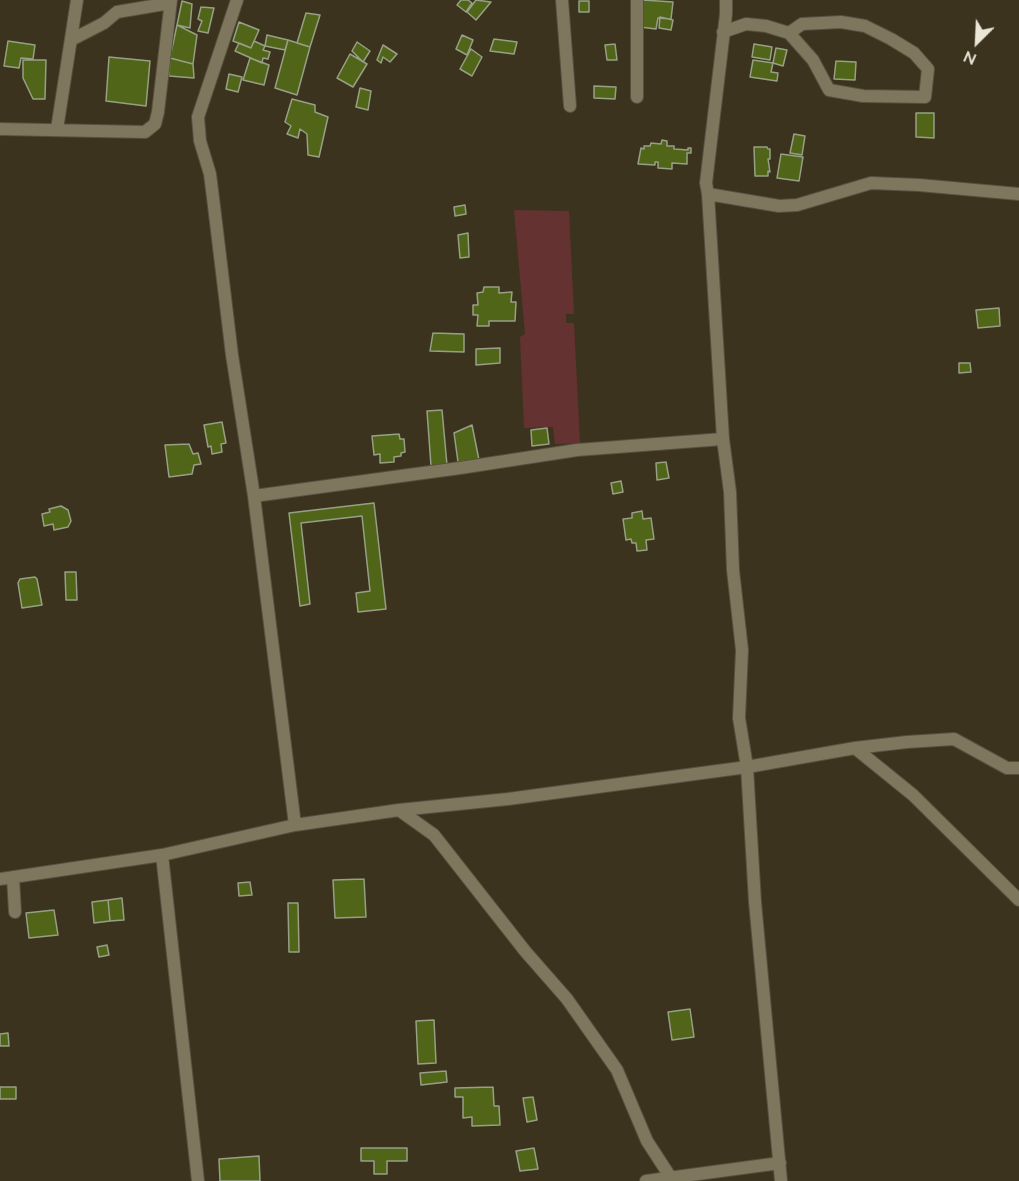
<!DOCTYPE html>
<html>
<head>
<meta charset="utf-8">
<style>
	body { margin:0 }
	#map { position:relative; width:1019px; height:1181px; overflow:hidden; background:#3b331d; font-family:Mulish,sans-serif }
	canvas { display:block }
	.north { position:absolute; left:947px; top:12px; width:60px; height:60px; -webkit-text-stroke:4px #3b331d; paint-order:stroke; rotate:204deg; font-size:16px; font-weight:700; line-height:24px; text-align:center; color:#ebe6d8 }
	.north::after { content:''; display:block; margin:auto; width:21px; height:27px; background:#ebe6d8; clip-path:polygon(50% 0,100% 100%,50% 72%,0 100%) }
</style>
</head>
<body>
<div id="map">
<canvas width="1019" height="1181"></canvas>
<div class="north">N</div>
</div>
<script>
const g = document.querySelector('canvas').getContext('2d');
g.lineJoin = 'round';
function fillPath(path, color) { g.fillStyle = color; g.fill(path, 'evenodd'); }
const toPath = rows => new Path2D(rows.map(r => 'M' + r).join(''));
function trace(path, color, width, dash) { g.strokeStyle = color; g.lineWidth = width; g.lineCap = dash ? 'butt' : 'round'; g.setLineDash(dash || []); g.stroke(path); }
fillPath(toPath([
	[514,210,569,211,574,314,566,314,566,323,574,323,580,443,555,444,553,427,524,428,520,337,525,334]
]), '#643331');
const building = toPath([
	[461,0,468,0,472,3,466,12,457,5,461,0],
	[476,0,491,2,476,20,467,12,476,0],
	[643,0,673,2,671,19,658,18,656,29,640,27,643,0],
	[182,1,192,4,190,28,177,25,182,1],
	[579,1,589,1,589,12,579,12,579,1],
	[201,7,214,8,208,33,198,31,202,21,198,19,201,7],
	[306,13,320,15,310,47,297,43,306,13],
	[660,17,673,20,671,30,659,28,660,17],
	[239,22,259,30,251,48,233,41,239,22],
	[177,25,197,35,193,64,170,58,177,25],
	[267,35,288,40,285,50,265,46,267,35],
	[462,35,473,40,467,55,456,49,462,35],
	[494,39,517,42,514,54,490,51,494,39],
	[288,40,310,47,297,95,275,88,288,40],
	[8,41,35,45,33,59,21,58,19,68,4,66,8,41],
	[254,41,265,46,263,50,270,52,268,59,263,58,262,63,235,51,239,43,251,48,254,41],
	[357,42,370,51,363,62,352,51,357,42],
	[615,44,617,60,607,60,605,45,615,44],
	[754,44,772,47,770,60,752,57,754,44],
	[383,45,397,54,390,62,383,57,381,63,377,60,383,45],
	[776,48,787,50,783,66,773,63,776,48],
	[471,49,482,57,472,76,460,69,471,49],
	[350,54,367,64,353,87,337,78,350,54],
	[109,57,150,61,146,106,106,101,109,57],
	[170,58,193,64,194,78,169,76,170,58],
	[250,58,269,65,264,85,243,80,250,58],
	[23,60,46,60,45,99,33,99,23,78,23,60],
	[753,60,773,63,771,72,778,73,777,81,750,77,753,60],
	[836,61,856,62,855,80,834,79,836,61],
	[229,74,242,77,238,92,226,89,229,74],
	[594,86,616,87,615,99,594,98,594,86],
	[360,88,371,91,368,110,356,107,360,88],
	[292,99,315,105,315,112,328,117,319,157,308,155,307,134,300,129,298,138,287,134,291,126,285,122,292,99],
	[916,113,934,113,934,138,916,137,916,113],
	[794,134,805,136,802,155,790,153,794,134],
	[662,140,667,141,667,146,674,146,674,149,688,150,688,148,691,148,691,153,687,153,687,164,672,163,672,169,658,168,658,162,655,162,655,165,638,164,641,148,644,149,644,146,650,146,651,143,661,144,662,140],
	[754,147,767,147,768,149,770,149,770,159,768,159,770,172,768,171,768,176,755,176,754,147],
	[781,154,803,157,799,181,777,178,781,154],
	[465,205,466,214,455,216,454,207,465,205],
	[468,233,469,257,460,258,458,235,468,233],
	[484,287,499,287,499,293,512,292,511,302,516,302,515,321,489,321,489,326,477,326,478,315,473,315,473,305,478,305,477,293,483,292,484,287],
	[999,308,1000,326,978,328,976,310,999,308],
	[433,333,464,334,464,352,430,351,433,333],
	[500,348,500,363,476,365,476,349,500,348],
	[959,363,970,363,971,372,959,373,959,363],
	[442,410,447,465,431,466,427,411,442,410],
	[222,422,226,443,221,444,222,452,212,454,211,446,208,447,204,425,222,422],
	[472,425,479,460,458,462,454,433,472,425],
	[547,428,549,444,532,446,531,430,547,428],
	[399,434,400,439,404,439,405,452,401,453,401,456,394,457,394,462,380,463,380,454,374,455,372,436,399,434],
	[189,444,193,454,198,453,201,464,194,465,192,474,169,477,165,445,189,444],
	[666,462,669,478,657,480,656,463,666,462],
	[621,481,623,492,613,494,611,483,621,481],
	[374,503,386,609,358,612,356,593,370,591,362,516,301,523,310,604,300,606,289,513,374,503],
	[61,506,68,510,71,521,68,527,54,530,53,524,44,526,42,514,50,512,49,509,61,506],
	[642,511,643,519,651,518,654,539,646,540,647,550,637,551,636,543,632,543,631,539,626,540,623,519,632,518,632,513,642,511],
	[65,572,76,572,77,600,66,600,65,572],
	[35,577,37,579,42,605,22,608,18,583,20,579,35,577],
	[364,879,366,917,335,918,333,880,364,879],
	[250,882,252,895,239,896,238,883,250,882],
	[122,898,124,920,110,921,108,900,122,898],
	[108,900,110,921,94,923,92,902,108,900],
	[288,903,298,903,299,952,289,952,288,903],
	[54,910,58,935,29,938,26,913,54,910],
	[107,945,109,955,99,957,97,947,107,945],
	[690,1009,694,1037,672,1040,668,1012,690,1009],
	[434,1020,436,1063,418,1064,416,1021,434,1020],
	[8,1033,9,1046,0,1046,0,1034,8,1033],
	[446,1071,447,1082,421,1085,420,1073,446,1071],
	[0,1087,16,1087,16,1099,0,1099,0,1087],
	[493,1087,494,1106,499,1106,500,1125,472,1126,472,1117,463,1118,463,1097,455,1097,455,1088,493,1087],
	[533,1097,537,1120,527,1122,523,1098,533,1097],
	[361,1148,407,1148,407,1161,387,1161,387,1174,374,1174,374,1161,361,1161,361,1148],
	[534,1148,538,1169,520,1171,516,1151,534,1148],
	[259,1156,260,1181,220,1181,219,1159,259,1156]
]);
fillPath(building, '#506518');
trace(building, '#97a087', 1.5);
const minor = toPath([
	[237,0,198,117,200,141,210,174,214,206,232,355,254,496,295,825],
	[562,0,570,106],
	[637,0,637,97],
	[726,0,726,14,706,183,708,194,723,439,730,492,733,570,742,650,739,718,747,767,755,902,781,1181],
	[723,32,746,24,766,26,789,33,813,60,829,90,863,96,925,97,928,69,914,53,891,39,865,26,841,22,802,24,789,33],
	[71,40,104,23,117,12,170,3],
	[0,129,145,132,155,124,158,112,171,0],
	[57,129,77,0],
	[708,194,779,206,797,205,871,183,919,185,1019,194],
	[254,496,460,468,577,450,723,439],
	[855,748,913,795,1019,900],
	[399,810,434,835,525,951,567,999,617,1070,647,1141,673,1181],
	[162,855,198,1181],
	[13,877,15,912],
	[0,879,162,855,295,825,399,810,508,799,747,767,855,748,907,742,954,739,1007,768,1019,768],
	[646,1181,780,1163]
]);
trace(minor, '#56503c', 14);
trace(minor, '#7f765e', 12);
</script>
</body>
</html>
